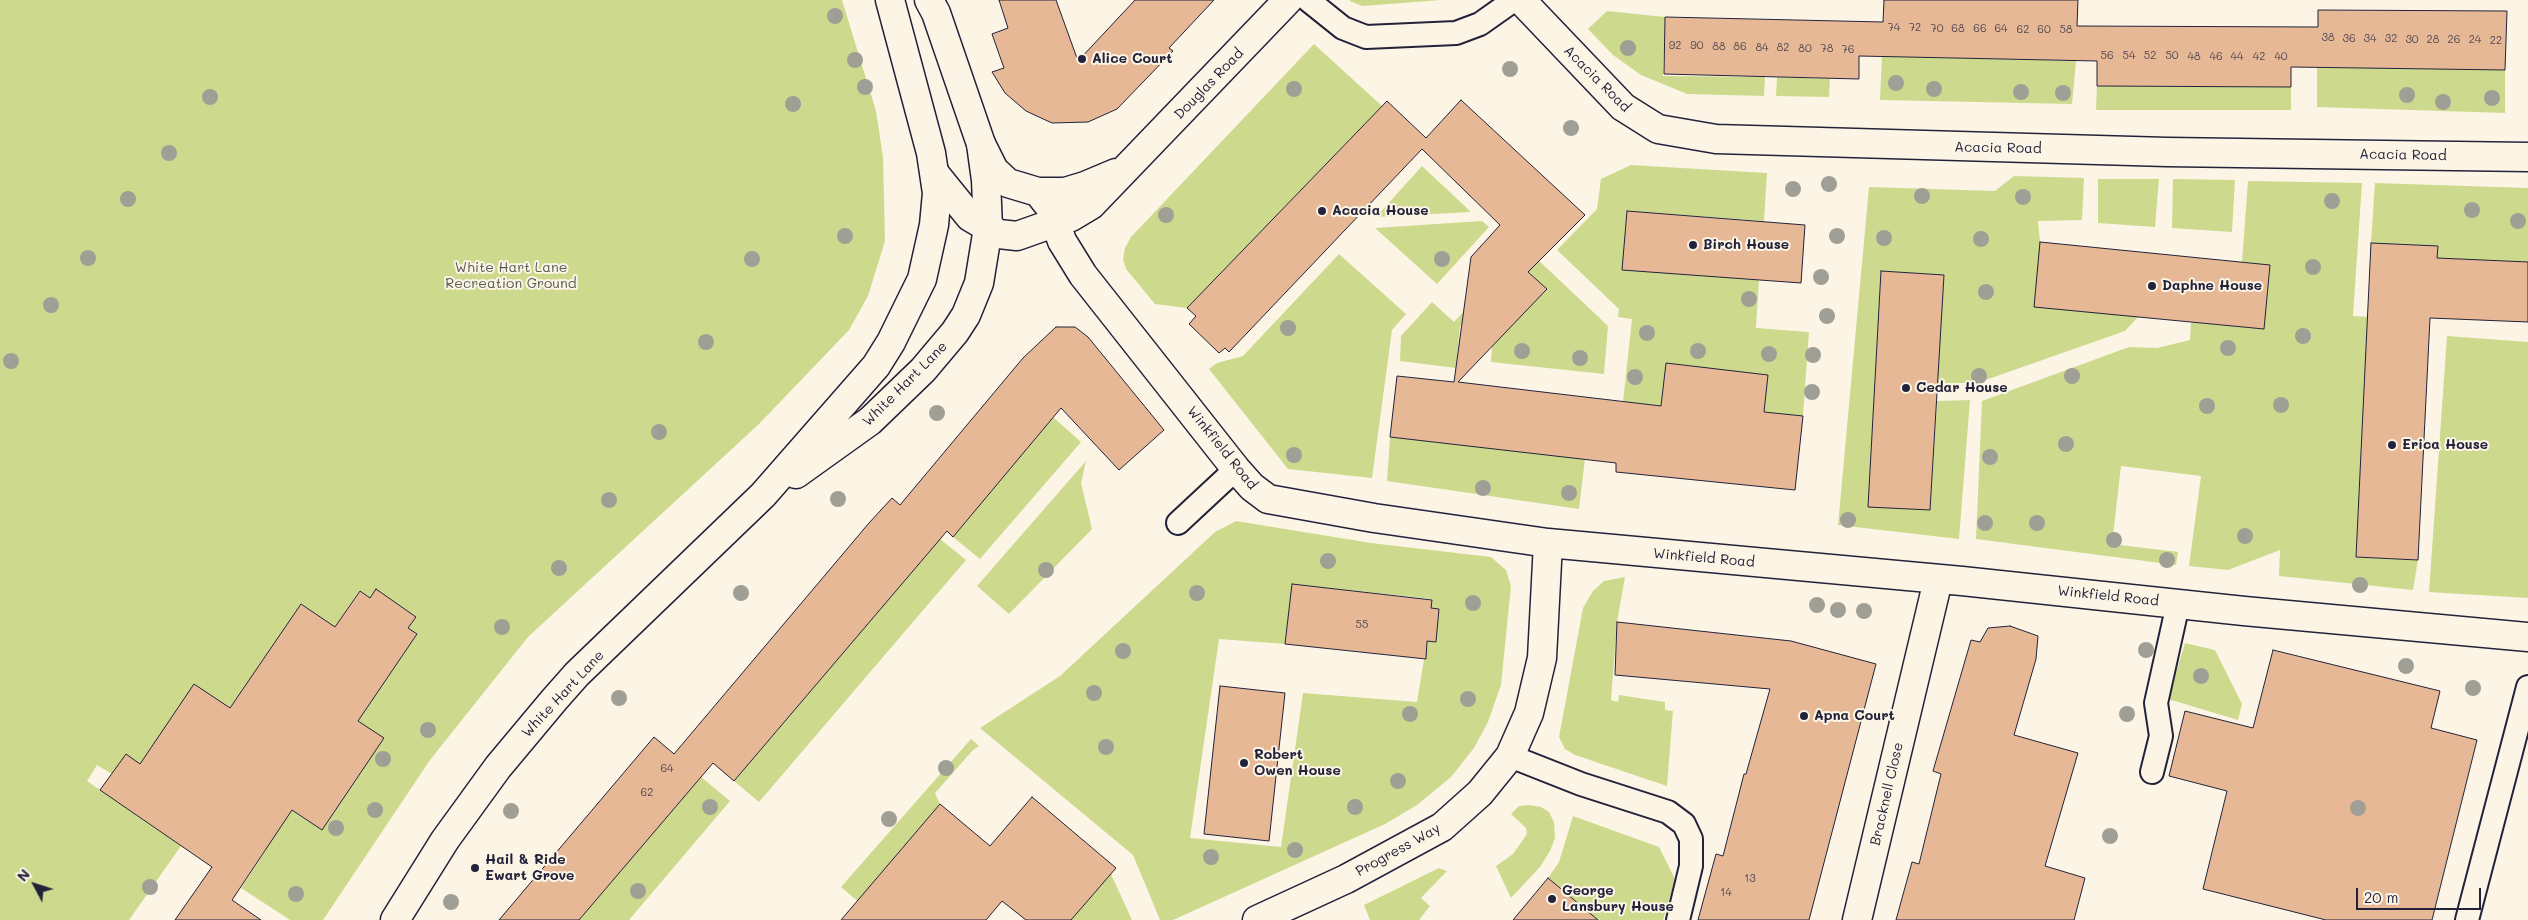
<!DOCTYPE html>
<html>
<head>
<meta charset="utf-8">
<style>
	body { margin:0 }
	#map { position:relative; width:2528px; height:920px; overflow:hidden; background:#fcf5e5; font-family:Mali,sans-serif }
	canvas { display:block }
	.north { position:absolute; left:10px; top:860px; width:50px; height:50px; -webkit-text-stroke:4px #fcf5e5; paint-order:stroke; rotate:310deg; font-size:14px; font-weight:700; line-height:20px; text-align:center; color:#22223b }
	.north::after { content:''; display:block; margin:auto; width:18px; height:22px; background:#22223b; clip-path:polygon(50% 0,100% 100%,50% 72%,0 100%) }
	.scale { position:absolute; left:2356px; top:888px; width:125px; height:22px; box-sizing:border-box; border:2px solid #22223b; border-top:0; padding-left:6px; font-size:15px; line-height:18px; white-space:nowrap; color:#22223b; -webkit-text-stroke:4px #fcf5e5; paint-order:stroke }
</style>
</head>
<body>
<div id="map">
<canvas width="2528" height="920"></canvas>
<div class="north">N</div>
<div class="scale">20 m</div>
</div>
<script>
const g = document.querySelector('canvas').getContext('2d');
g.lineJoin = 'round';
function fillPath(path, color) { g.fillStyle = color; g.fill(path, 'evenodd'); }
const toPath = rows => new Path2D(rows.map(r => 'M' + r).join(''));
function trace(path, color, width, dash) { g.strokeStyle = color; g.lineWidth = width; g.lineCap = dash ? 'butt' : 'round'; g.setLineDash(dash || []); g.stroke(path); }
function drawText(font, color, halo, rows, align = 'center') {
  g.font = font + ' Mali,sans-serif'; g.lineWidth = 4; g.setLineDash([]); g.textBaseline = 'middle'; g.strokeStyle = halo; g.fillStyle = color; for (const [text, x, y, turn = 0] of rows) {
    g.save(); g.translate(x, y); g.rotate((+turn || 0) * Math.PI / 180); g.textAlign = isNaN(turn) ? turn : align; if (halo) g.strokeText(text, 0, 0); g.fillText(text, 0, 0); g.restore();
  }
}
fillPath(toPath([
	[0,0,842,0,876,111,883,157,885,241,868,296,849,330,759,424,528,637,430,760,323,920,290,920,241,888,266,850,248,837,275,799,322,830,383,738,358,721,417,634,408,628,415,616,376,590,370,598,359,591,335,627,301,604,230,708,140,764,112,774,97,765,87,781,181,846,129,920,0,920],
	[1441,0,1362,6,1350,1,1350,0],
	[1607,11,1665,17,1663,76,1765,77,1764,96,1687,94,1641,75,1613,55,1588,29],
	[1314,44,1382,106,1187,308,1155,304,1126,269,1123,259,1125,248,1131,237],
	[1882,56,2076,61,2072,104,1880,100],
	[2317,67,2505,70,2505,113,2317,107],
	[1777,77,1830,79,1829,97,1776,96],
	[2097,86,2291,87,2291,110,2096,110],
	[1631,165,1767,173,1764,221,1627,211,1622,269,1759,280,1756,328,1809,332,1803,416,1764,412,1768,375,1736,371,1694,409,1699,367,1666,363,1661,406,1623,402,1632,319,1618,317,1619,309,1557,250,1597,209,1601,179],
	[1422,166,1471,212,1376,217],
	[2014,176,2084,178,2082,220,2038,221,2040,242,2138,317,2125,331,1977,383,1937,383,1944,275,1881,271,1868,506,1930,510,1937,401,1970,400,1959,539,1838,525,1869,187,1995,191],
	[2098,179,2159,179,2155,227,2098,223],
	[2173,179,2235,180,2232,232,2172,228],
	[2248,181,2362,183,2353,316,2368,317,2356,557,2418,560,2413,590,2279,576,2280,550,2228,570,2189,566,2201,476,2121,466,2112,544,2178,552,2176,565,1976,539,1982,401,2129,347,2157,348,2190,340,2191,322,2264,329,2270,265,2242,262],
	[2375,183,2528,188,2528,262,2437,258,2437,246,2371,243],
	[1482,221,1489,227,1437,284,1375,228],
	[1339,254,1406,314,1392,330,1372,478,1288,469,1209,369,1217,363,1243,356],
	[1534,256,1608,326,1604,374,1491,362,1492,346,1546,289,1524,267],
	[1513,259,1518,263,1460,326,1456,368,1400,361,1401,336,1432,302,1454,322],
	[2447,336,2528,342,2528,598,2429,592],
	[1053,417,1081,442,980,559,953,537],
	[1390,437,1585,459,1579,509,1387,481],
	[1086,461,1081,483,1092,529,1009,614,977,586],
	[1236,521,1371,543,1491,557,1506,570,1511,586,1501,685,1488,722,1474,748,1451,777,1417,805,1385,824,1173,920,1160,920,1133,855,980,728,1060,676,1215,532],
	[1292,584,1432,599,1431,608,1439,609,1436,641,1427,641,1417,702,1303,693,1281,847,1190,838,1219,639,1285,644],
	[940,539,966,560,759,802,734,781],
	[1625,577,1617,622,1611,700,1618,702,1619,695,1665,702,1665,710,1673,711,1667,786,1575,755,1565,749,1559,737,1583,608,1593,591,1604,581],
	[2185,643,2215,650,2242,704,2238,720,2168,699],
	[971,739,979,746,973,750,935,793,940,804,877,878,880,920,841,887],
	[701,777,730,801,629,920,579,920],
	[1529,805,1541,807,1549,812,1554,822,1555,838,1550,851,1540,867,1511,898,1496,866,1513,854,1527,834,1526,828,1511,814,1519,806],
	[1573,816,1659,847,1675,879,1663,920,1598,920,1548,878,1559,862],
	[1439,868,1447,871,1421,898,1430,906,1419,920,1370,920,1364,905],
	[1111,874,1132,920,1071,920]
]), '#cdda8d');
const building = toPath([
	[999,0,1056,0,1078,61,1135,0,1214,0,1169,48,1173,51,1117,109,1088,122,1052,123,1026,111,1005,93,992,72,1004,68,992,34,1008,28,999,0],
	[1884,0,2078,0,2077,26,2318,27,2318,10,2507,11,2505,70,2291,67,2291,87,2097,86,2097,61,1859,56,1859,79,1664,74,1665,17,1883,22,1884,0],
	[1461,100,1585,215,1528,272,1547,289,1458,382,1661,406,1666,363,1768,375,1764,412,1803,416,1795,490,1616,472,1616,463,1390,437,1397,376,1454,382,1471,257,1500,225,1422,149,1229,352,1225,348,1219,353,1189,324,1196,316,1187,308,1387,101,1426,138,1461,100],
	[1627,211,1805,225,1801,283,1622,270,1627,211],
	[2040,242,2270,265,2264,329,2034,307,2040,242],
	[2371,243,2438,246,2437,258,2528,262,2528,322,2430,318,2418,560,2356,557,2371,243],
	[1881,271,1944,275,1930,510,1868,507,1881,271],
	[1056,327,1075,327,1088,337,1164,430,1119,470,1061,408,953,537,947,531,734,781,713,763,579,920,499,920,654,737,674,754,869,523,892,498,900,505,1023,358,1056,327],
	[1292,584,1432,600,1431,608,1439,609,1436,642,1427,641,1426,659,1285,644,1292,584],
	[376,589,416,617,408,628,417,634,358,721,384,738,322,830,292,810,232,900,261,920,175,920,212,867,100,790,126,754,140,764,194,684,230,708,301,604,335,627,360,591,370,598,376,589],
	[1617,622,1791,641,1876,664,1809,920,1698,920,1716,854,1723,856,1744,774,1746,774,1770,689,1615,675,1617,622],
	[2010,626,2038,636,2036,659,2014,735,2078,753,2045,866,2085,878,2074,920,1896,920,1912,862,1919,864,1941,774,1933,771,1971,640,1980,642,1988,628,2010,626],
	[2273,650,2440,691,2431,728,2477,740,2432,920,2326,920,2203,889,2227,791,2169,776,2185,711,2253,728,2273,650],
	[1220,686,1285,693,1269,841,1204,834,1220,686],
	[1032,797,1116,868,1071,920,1026,920,1002,901,986,920,841,920,940,804,990,846,1032,797],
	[1548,878,1598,920,1513,920,1548,878]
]);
fillPath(building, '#e6b896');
trace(building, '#22223b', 1);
const lane = toPath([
	[1308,0,1343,28,1366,37,1456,33,1480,24,1514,0],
	[1178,523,1236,469],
	[1510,756,1581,784,1668,812,1684,824,1691,839,1691,866,1678,920],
	[2152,772,2161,736,2156,703,2178,604],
	[2467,920,2528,687]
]);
const street = toPath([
	[1521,0,1623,107,1658,129,1716,139,2167,152,2528,157],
	[981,144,994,170,1008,183,1038,192,1065,192,1085,186,1116,173],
	[936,175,970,217,999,234,1017,236,1071,217,1091,205,1288,0],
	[1038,192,1050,207,1062,241,1083,275,1236,469,1252,487,1268,499,1374,518,1548,543,1962,581,2244,611,2528,637],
	[1257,920,1346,879,1442,827,1480,793,1510,756,1529,713,1542,658,1548,543],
	[1857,920,1938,580]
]);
const secondary = toPath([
	[796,474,870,421,923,370,955,332,966,315,979,283,988,228,986,180,981,144,936,13,929,0],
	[395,920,445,840,498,767,554,700,577,674,763,495,876,366,891,342,922,279,934,225,937,193,931,153,890,0]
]);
trace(lane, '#22223b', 26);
trace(street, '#22223b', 31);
trace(secondary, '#22223b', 31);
trace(lane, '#fcf5e5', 22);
trace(street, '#fcf5e5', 28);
trace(secondary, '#fcf5e5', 28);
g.fillStyle = '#a09f95';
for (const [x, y] of [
	[835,16],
	[1628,48],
	[855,60],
	[1510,69],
	[1896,83],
	[865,87],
	[1294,89],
	[1934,89],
	[2021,92],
	[2063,93],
	[2407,95],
	[210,97],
	[2492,98],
	[2443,102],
	[793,104],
	[1571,128],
	[169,153],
	[1829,184],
	[1793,189],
	[1922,196],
	[2023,197],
	[128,199],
	[2332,201],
	[2472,210],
	[1166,215],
	[2518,221],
	[845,236],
	[1837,236],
	[1884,238],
	[1981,239],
	[88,258],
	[752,259],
	[1442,259],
	[2313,267],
	[1821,277],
	[1986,292],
	[1749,299],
	[51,305],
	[1827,316],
	[1288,328],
	[1647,333],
	[2303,336],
	[706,342],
	[2228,348],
	[1522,351],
	[1698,351],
	[1769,354],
	[1813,355],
	[1580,358],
	[11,361],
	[1979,376],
	[2072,376],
	[1635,377],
	[1812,392],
	[2281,405],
	[2207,406],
	[937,413],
	[659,432],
	[2066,444],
	[1294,455],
	[1990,457],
	[1483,488],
	[1569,493],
	[838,499],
	[609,500],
	[1848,520],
	[1985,523],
	[2037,523],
	[2245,536],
	[2114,540],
	[2167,560],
	[1328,561],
	[559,568],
	[1046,570],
	[2360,585],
	[741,593],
	[1197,593],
	[1473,603],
	[1817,605],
	[1838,610],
	[1864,611],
	[502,627],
	[2146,650],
	[1123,651],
	[2406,666],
	[2201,676],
	[2473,688],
	[1094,693],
	[619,698],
	[1468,699],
	[1410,714],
	[2127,714],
	[428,730],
	[1106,747],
	[383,759],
	[946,768],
	[1398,781],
	[710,807],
	[1355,807],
	[2358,808],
	[375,810],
	[511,811],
	[889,819],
	[336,828],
	[2110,836],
	[1295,850],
	[1211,857],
	[150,887],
	[638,891],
	[296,894],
	[451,902]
]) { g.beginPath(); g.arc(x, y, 8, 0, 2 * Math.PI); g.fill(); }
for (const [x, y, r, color] of [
	[1082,59,5,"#22223b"],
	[1322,211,5,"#22223b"],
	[1693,245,5,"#22223b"],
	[2152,286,5,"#22223b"],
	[1906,388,5,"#22223b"],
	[2392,445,5,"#22223b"],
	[1804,716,5,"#22223b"],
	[1244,763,5,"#22223b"],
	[475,868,5,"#22223b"],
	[1552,899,5,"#22223b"]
]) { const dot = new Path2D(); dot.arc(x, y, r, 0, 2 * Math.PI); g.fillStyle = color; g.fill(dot); trace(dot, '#fcf5e5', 2); }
drawText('11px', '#534852', null, [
	["74",1894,28],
	["72",1915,28],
	["70",1937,29],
	["68",1958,29],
	["66",1980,29],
	["64",2001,29],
	["62",2023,30],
	["60",2044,30],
	["58",2066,30],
	["38",2328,38],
	["36",2349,39],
	["34",2370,39],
	["32",2391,39],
	["30",2412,40],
	["28",2433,40],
	["26",2454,40],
	["24",2475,40],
	["22",2496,41],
	["92",1675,46],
	["90",1697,46],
	["88",1719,47],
	["86",1740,47],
	["84",1762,48],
	["82",1783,48],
	["80",1805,49],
	["78",1827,49],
	["76",1848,50],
	["56",2107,56],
	["54",2129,56],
	["52",2150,56],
	["50",2172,56],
	["48",2194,57],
	["46",2216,57],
	["44",2237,57],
	["42",2259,57],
	["40",2281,57],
	["55",1362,625],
	["64",667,769],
	["62",647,793],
	["13",1750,879],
	["14",1726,893]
]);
drawText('bold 14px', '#22223b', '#fcf5e5', [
	["Alice Court",1092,59],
	["Acacia House",1332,211],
	["Birch House",1703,245],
	["Daphne House",2162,286],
	["Cedar House",1916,388],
	["Erica House",2402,445],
	["Apna Court",1814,716],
	["Robert",1254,755],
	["Owen House",1254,771],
	["Hail & Ride",485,860],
	["Ewart Grove",485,876],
	["George",1562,891],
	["Lansbury House",1562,907]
], 'left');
drawText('14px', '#22223b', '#fcf5e5', [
	["Acacia Road",1597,79,45],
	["Douglas Road",1209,84,-46],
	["Acacia Road",1998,148,1],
	["Acacia Road",2403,155,1],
	["White Hart Lane",905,384,-45],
	["Winkfield Road",1222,448,51],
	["Winkfield Road",1704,558,5],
	["Winkfield Road",2108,596,6],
	["White Hart Lane",563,694,-47],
	["Bracknell Close",1887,794,-77],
	["Progress Way",1398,850,-29]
]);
drawText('14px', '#555954', '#fcf5e5', [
	["White Hart Lane",511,268],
	["Recreation Ground",511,284]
]);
</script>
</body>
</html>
